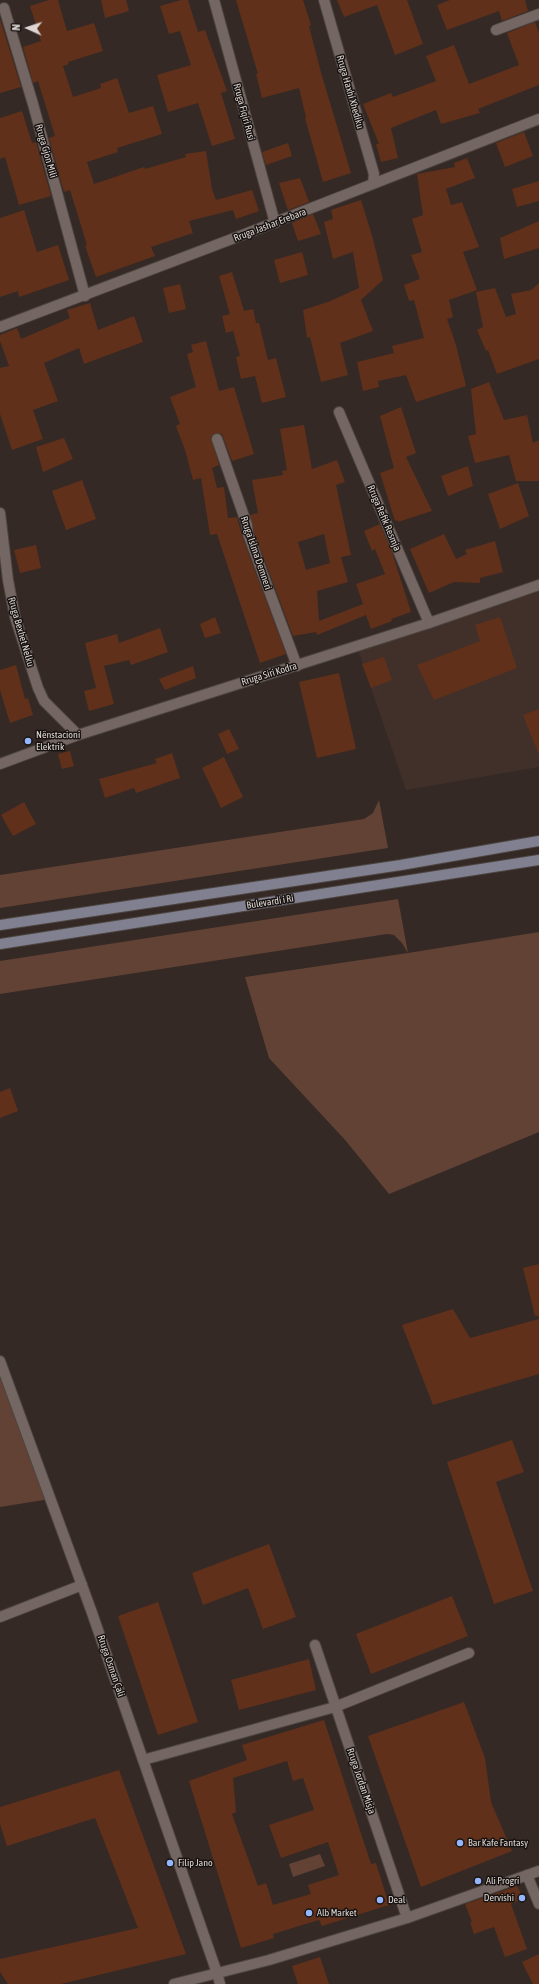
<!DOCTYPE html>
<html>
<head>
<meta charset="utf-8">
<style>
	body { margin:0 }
	#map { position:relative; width:539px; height:1984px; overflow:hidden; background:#342925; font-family:"Asap Condensed",sans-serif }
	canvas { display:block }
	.north { position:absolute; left:8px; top:8px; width:40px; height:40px; -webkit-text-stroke:3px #181311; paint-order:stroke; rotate:273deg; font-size:11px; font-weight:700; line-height:16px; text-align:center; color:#ddd6d3 }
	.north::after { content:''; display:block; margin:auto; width:14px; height:18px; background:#ddd6d3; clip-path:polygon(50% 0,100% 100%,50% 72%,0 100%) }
</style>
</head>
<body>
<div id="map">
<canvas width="539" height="1984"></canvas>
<div class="north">N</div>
</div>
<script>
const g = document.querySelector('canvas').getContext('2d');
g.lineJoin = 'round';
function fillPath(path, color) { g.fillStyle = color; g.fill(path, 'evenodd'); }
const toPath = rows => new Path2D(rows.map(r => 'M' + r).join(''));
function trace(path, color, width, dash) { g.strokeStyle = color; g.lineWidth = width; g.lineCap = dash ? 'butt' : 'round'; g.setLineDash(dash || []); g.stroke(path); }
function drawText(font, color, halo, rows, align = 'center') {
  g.font = font + ' "Asap Condensed",sans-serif'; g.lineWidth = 3; g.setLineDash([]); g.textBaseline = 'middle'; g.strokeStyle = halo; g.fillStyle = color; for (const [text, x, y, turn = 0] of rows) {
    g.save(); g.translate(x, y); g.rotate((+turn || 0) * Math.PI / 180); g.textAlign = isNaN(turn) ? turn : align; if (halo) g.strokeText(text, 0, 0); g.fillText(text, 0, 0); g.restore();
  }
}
fillPath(toPath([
	[539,585,539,767,406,790,357,647]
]), '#413029');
fillPath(toPath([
	[379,800,388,848,0,908,0,875,364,819,373,813],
	[398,899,408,953,539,932,539,1132,389,1194,346,1141,269,1058,245,977,408,953,402,943,394,935,387,934,0,994,0,961],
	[0,1365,50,1499,0,1507],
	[320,1854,325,1866,293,1877,289,1864]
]), '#624235');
fillPath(toPath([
	[49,0,58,0,67,31,94,23,103,51,68,62,69,64,63,66,73,97,101,88,100,84,117,78,129,113,153,106,162,134,117,148,118,152,87,162,94,184,144,167,145,169,186,157,185,154,206,151,212,189,216,200,252,190,259,211,236,219,233,210,189,221,193,233,151,247,155,256,96,277,85,246,87,245,70,190,64,192,49,138,55,136,38,81,33,83,23,47,41,41,30,6],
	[101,0,126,0,129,11,105,18],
	[181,0,188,0,198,32,205,30,227,91,221,93,235,139,212,146,198,103,168,112,157,75,191,65,180,31,169,34,160,6],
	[236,0,303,0,311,25,309,26,322,76,351,173,323,182,305,118,306,117,299,88,262,98,256,74,258,74],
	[337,0,407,0,423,44,395,55,377,5,344,17],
	[450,0,525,0,528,11,502,21,499,11,447,30,437,5],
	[0,19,21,87,0,93],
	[535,22,539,33,539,85,478,109,480,113,441,124,436,110,391,128,398,158,381,162,376,144,379,144,363,104,391,93,393,97,436,81,426,56,454,45,469,84,519,65,507,33],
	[22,111,32,143,36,142,51,196,19,205,5,157,0,159,0,118],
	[524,132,533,156,505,167,496,143],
	[288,143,292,156,266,165,262,152],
	[467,158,475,178,446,189,451,205,462,202,479,247,463,252,477,290,449,300,453,317,447,319,456,345,466,386,416,402,406,375,378,381,379,387,363,391,357,362,394,353,392,346,424,338,414,300,409,301,404,285,420,279,411,255,422,252,412,219,423,215,417,174,455,167,454,163],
	[300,178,309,202,288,210,279,183],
	[539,181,539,201,517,207,512,189],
	[361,200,373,239,383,280,361,300,373,331,340,343,348,375,321,382,310,337,307,338,303,310,328,302,359,288,353,252,333,259,324,222,333,219,331,210],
	[24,210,37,252,58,245,69,280,19,297,18,291,0,297,0,218],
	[313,214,321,234,298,241,292,223],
	[539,221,539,248,504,259,500,238],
	[302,252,308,275,280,283,274,260],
	[232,272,244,311,253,309,256,323,259,323,268,360,276,358,286,397,262,403,255,376,241,379,236,357,240,356,233,331,226,333,222,316,230,314,219,276],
	[539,283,539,359,497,374,488,350,486,351,477,330,483,327,476,292,495,288,506,317,516,314,511,294,531,290],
	[180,284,186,309,169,313,163,288],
	[90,303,98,330,134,316,143,342,84,364,79,348,44,363,58,401,33,410,43,439,12,450,0,414,0,368,9,366,0,341,0,335,17,328,21,339,70,318,67,310],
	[206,341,219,391,234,387,254,454,232,461,222,434,215,433,211,437,219,465,212,468,217,488,224,487,228,518,237,517,242,536,286,654,260,663,217,534,210,535,201,478,193,480,185,450,176,426,180,424,170,397,196,387,187,354,193,352,191,345],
	[489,382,504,420,527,415,533,443,539,440,539,481,516,481,509,455,475,463,468,436,476,434,471,389],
	[401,407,416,453,406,457,432,511,398,522,397,520,395,521,380,473,394,468,380,416],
	[304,425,312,469,337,460,345,482,336,485,351,555,341,557,348,582,317,591,319,621,363,604,356,584,385,574,375,549,372,551,364,531,380,524,392,552,411,612,391,619,392,621,371,629,366,615,317,635,316,632,293,636,254,532,250,515,258,513,252,480,283,475,282,471,287,470,280,429],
	[324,534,330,563,306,570,298,542],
	[64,438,73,459,43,472,36,447],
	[468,466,473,486,448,496,441,476],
	[82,480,96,519,66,530,52,491],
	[518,483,529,516,500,529,488,494],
	[444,534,456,559,467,554,465,550,495,541,503,572,480,578,480,583,454,582,429,593,410,549],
	[36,545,41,568,20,573,14,550],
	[215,617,221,633,205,638,200,624],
	[500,617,517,668,434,700,417,665,480,641,475,625],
	[160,628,168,652,131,665,129,660,104,666,114,704,89,711,84,691,96,688,85,643,117,634,119,643],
	[384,657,392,680,371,688,362,664],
	[16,665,25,699,28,698,33,715,10,723,0,690,0,670],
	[193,666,196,678,165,690,159,679],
	[339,673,356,749,317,758,299,682],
	[539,709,539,753,538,753,523,715],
	[229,729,239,749,227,754,218,734],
	[70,751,74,766,62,769,58,754],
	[172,753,180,778,136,793,134,788,105,798,99,779,157,763,155,759],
	[224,757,243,797,221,808,202,768],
	[24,802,36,824,13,836,1,815],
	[10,1088,18,1111,0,1118,0,1092],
	[539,1264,539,1316,535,1316,523,1268],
	[453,1309,470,1338,539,1319,539,1374,433,1405,402,1325],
	[512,1440,524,1472,496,1482,533,1591,494,1604,447,1462],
	[269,1544,296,1617,263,1629,248,1588,203,1605,192,1573],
	[452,1596,468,1636,371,1674,356,1634],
	[158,1602,198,1722,158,1735,118,1616],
	[309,1659,316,1690,239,1710,231,1680],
	[464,1702,485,1758,491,1802,512,1851,421,1887,368,1736],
	[324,1720,371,1864,376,1863,389,1905,322,1926,319,1920,273,1934,274,1938,241,1948,189,1781,247,1760,242,1745],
	[287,1761,293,1781,303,1778,314,1810,269,1825,281,1858,328,1842,339,1875,308,1885,311,1894,273,1905,266,1883,258,1886,232,1814,236,1812,233,1778],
	[119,1770,186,1954,61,1984,8,1984,0,1972,0,1959,138,1928,95,1818,7,1846,0,1824,0,1807],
	[517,1886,523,1898,511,1904,527,1949,505,1957,494,1927,474,1934,470,1922,472,1922,465,1904],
	[539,1954,539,1984,533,1984,522,1962],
	[320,1957,329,1984,298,1984,292,1966]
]), '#60301b');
const minor = toPath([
	[214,0,275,223],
	[324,0,374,174,373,184],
	[4,8,33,104,85,296],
	[496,30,539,14],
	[0,327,245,234,539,119],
	[339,412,429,623],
	[217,439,247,525,248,534,297,666],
	[0,513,8,580,15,617,38,688,44,701,78,735],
	[0,1617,82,1585],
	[315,1645,407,1918],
	[143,1760,335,1707,469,1653],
	[527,1875,539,1904],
	[217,1973,220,1984]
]);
const tertiary = toPath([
	[0,764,78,735,429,623,539,585],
	[0,1361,91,1610,217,1973],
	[174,1984,269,1960,407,1918,539,1871]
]);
const secondary = toPath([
	[0,925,401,865,539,841],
	[0,944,539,860]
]);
trace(minor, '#4d4541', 12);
trace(tertiary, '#4d4541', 12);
trace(secondary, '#4d4541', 12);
trace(minor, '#746763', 10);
trace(tertiary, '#746763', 10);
trace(secondary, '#808091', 10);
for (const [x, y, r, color] of [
	[28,741,4,"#95b6fd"],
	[460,1843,4,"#95b6fd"],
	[170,1863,4,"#95b6fd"],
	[478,1881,4,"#95b6fd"],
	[522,1898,4,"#95b6fd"],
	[380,1900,4,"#95b6fd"],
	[309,1913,4,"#95b6fd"]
]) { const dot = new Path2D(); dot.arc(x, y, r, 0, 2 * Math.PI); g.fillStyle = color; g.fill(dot); trace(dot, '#181311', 1.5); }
drawText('10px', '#ddd6d3', '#181311', [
	["Rruga Haxhi Xhediku",350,92,74],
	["Rruga Fiqiri Rusi",244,112,75],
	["Rruga Gjon Mili",46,151,74],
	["Rruga Jashar Erebara",270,225,-21],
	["Rruga Refik Resmja",384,518,67],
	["Rruga Islma Demneri",256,553,71],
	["Rruga Bexhet Nelku",21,632,74],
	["Rruga Siri Kodra",269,674,-17],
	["Bulevardi i Ri",270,902,-9],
	["Rruga Osman Çali",111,1666,71],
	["Rruga Jordan Misja",361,1781,71]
]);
drawText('10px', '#ddd6d3', '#181311', [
	["Nënstacioni",36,735],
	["Elektrik",36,747],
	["Bar Kafe Fantasy",468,1843],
	["Filip Jano",178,1863],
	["Ali Progri",486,1881],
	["Dervishi",514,1898,"right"],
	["Deal",388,1900],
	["Alb Market",317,1913]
], 'left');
</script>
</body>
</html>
